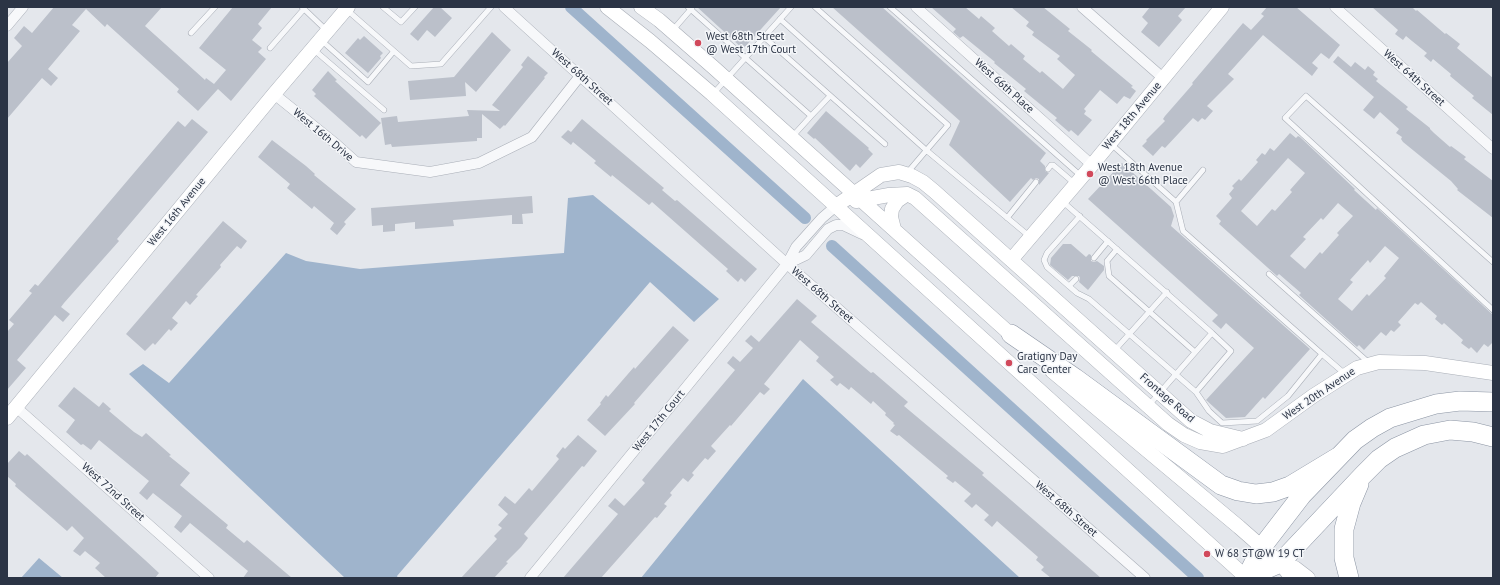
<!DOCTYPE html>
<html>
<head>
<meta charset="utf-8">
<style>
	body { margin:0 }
	#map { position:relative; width:1500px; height:585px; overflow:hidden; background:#e4e7ec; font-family:"PT Sans",sans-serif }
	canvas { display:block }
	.frame { position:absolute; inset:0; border:8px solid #2b3445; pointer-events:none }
</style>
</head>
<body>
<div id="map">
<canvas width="1500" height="585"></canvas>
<div class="frame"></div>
</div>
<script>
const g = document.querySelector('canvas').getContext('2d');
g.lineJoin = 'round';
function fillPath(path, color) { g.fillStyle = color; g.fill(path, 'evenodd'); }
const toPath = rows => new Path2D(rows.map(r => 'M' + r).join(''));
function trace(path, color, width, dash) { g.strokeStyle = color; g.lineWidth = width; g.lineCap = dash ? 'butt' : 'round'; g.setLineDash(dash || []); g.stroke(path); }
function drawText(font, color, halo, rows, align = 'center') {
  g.font = font + ' "PT Sans",sans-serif'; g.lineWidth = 3; g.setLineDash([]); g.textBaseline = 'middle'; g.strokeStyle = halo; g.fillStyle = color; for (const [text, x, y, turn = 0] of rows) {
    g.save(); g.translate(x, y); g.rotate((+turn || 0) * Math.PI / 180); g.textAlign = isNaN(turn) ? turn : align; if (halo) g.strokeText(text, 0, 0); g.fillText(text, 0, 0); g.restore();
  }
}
fillPath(toPath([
	[593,195,719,299,694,322,650,282,397,576,398,578,345,578,129,374,143,364,169,383,286,253,306,261,360,269,564,253,568,198],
	[803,379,1020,578,641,578],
	[39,558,63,578,21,578]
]), '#9fb4cc');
trace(toPath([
	[571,7,805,218],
	[832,246,1198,578]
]), '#9fb4cc', 12);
fillPath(toPath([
	[54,7,162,7,145,26,205,80,206,78,214,84,226,70,199,48,233,7,272,7,258,24,262,28,252,40,262,48,258,52,266,59,231,101,218,89,198,111,177,92,179,89,107,24,105,27,86,9,72,25,80,31,48,69,58,78,51,86,42,78,7,119,7,63,22,46,14,38,24,26,32,33],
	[434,7,440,7,452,18,435,37,427,30,418,41,410,34],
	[697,7,781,7,743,49],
	[832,7,882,7,1046,153,1040,161,1045,166,1045,171,1049,173,1039,185,1039,179,1036,178,1033,180,1031,178,1010,202,949,145,960,121],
	[931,7,965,7,979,19,981,16,995,28,992,31,1009,46,1011,44,1025,56,1023,59,1040,73,1042,71,1063,89,1075,75,1057,59,1060,56,1032,35,1034,32,1026,26,1029,22,1011,7,1043,7,1070,29,1068,31,1092,50,1091,51,1133,86,1131,87,1136,91,1130,99,1124,96,1117,104,1100,90,1084,109,1086,111,1084,114,1092,120,1078,136,1071,130,1069,132,1055,120,1057,118,1024,91,1026,89,994,63,995,62,963,36,960,38,953,32,956,29],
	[1150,7,1186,7,1178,16,1182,20,1159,47,1141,32,1148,23,1142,17],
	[1267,7,1296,7,1340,45,1329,59,1321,53,1312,63,1318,68,1312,76,1263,35,1228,74,1234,79,1207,106,1213,111,1205,120,1202,118,1198,122,1193,118,1165,148,1162,146,1153,156,1142,146,1147,141,1146,140,1165,121,1163,119,1165,116,1193,84,1192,83,1243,23,1251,30,1264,16,1261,14],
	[1372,7,1412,7,1416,11,1417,10,1445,34,1446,33,1460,44,1457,48,1493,78,1493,115,1472,98,1474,96,1450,76,1451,74,1433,59,1431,62,1424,56,1427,53,1412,41,1406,36,1403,40,1395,34,1398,30],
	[492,32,511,50,476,92,465,82,466,96,410,100,408,81,454,77],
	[364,36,383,53,380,56,381,58,368,73,345,53,358,38,360,40],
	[528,56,548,73,544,77,545,78,505,126,504,125,500,129,482,114,482,138,477,138,477,141,392,147,391,144,385,145,381,118,397,116,398,122,469,116,467,110,500,111,492,105,523,67,521,65],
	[1338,56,1351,67,1355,62,1365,70,1368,66,1375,72,1373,75,1378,79,1376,81,1408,107,1406,109,1430,128,1430,129,1434,133,1450,147,1451,146,1466,157,1464,159,1493,181,1493,218,1457,190,1458,189,1451,181,1403,142,1401,139,1402,137,1396,133,1399,129,1380,112,1374,119,1363,110,1374,97,1333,62],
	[328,71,337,80,335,81,381,123,366,139,362,135,360,137,314,96,316,94,312,90],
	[826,111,869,148,868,149,873,154,860,168,856,164,850,171,815,138,814,139,807,133],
	[192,119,208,132,117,239,119,241,64,303,61,307,70,314,63,322,55,315,17,360,26,368,7,390,7,332,14,324,9,320,32,293,29,291,35,284,38,286,178,121,185,127],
	[582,119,664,188,662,190,675,201,677,200,757,269,745,282,741,278,738,282,726,271,728,269,652,202,649,205,612,175,611,177,594,163,596,161,573,142,571,145,561,137,568,130,571,132],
	[1290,133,1296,138,1298,136,1300,137,1355,189,1354,190,1376,210,1377,208,1493,315,1493,342,1488,347,1484,344,1477,353,1471,347,1469,349,1461,343,1463,340,1444,323,1442,325,1435,319,1437,316,1421,302,1418,305,1415,303,1398,322,1401,325,1394,332,1391,330,1386,336,1381,332,1364,350,1359,345,1357,347,1299,295,1301,293,1279,274,1277,276,1219,224,1221,221,1216,216,1232,198,1229,194,1234,188,1232,186,1239,179,1241,181,1258,162,1256,160,1262,153,1265,155,1270,148,1274,151],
	[1288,158,1305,173,1290,190,1292,192,1275,211,1272,209,1257,226,1241,211],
	[1338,203,1353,216,1337,233,1339,235,1322,254,1320,252,1305,269,1290,256,1306,239,1303,237,1321,218,1323,220],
	[1385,246,1399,258,1384,276,1386,278,1369,296,1367,294,1352,311,1338,299,1353,282,1350,280,1368,260,1370,263],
	[272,140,306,166,315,174,314,175,356,209,344,222,346,224,337,235,330,229,334,223,314,206,312,209,287,188,290,184,258,157],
	[1122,163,1171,207,1174,216,1171,226,1310,349,1265,399,1263,397,1245,417,1226,418,1206,400,1254,348,1226,323,1221,329,1212,321,1218,315,1088,199],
	[532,196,533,213,522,214,523,224,512,224,512,215,453,220,454,226,415,229,415,222,395,224,395,231,383,232,383,225,372,226,371,208],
	[223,221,247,241,241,249,237,246,220,265,221,267,196,295,198,296,190,305,186,301,172,318,178,323,171,331,169,329,155,345,153,343,145,351,126,334],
	[1063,244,1071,244,1086,257,1089,254,1091,255,1091,261,1094,262,1097,261,1104,266,1104,270,1088,290,1079,282,1080,278,1079,276,1072,276,1068,280,1050,265,1051,258],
	[797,299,817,316,811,322,871,373,873,372,908,402,904,406,984,473,982,475,1101,578,1051,578,1041,570,1044,567,1036,560,1038,557,997,521,992,527,984,520,989,515,976,504,972,508,964,501,971,494,955,481,953,483,946,478,948,476,899,435,897,436,890,431,895,425,893,424,894,423,885,415,886,413,873,401,871,404,851,387,849,390,840,383,837,386,830,380,834,377,816,361,819,357,800,340,764,384,770,389,764,395,760,392,731,426,730,425,711,446,716,451,708,460,705,458,692,473,694,475,688,482,683,478,670,493,672,495,664,504,667,506,657,518,655,517,601,578,563,578,618,514,608,506,615,498,624,506,625,505,645,483,642,480,735,370,727,363,733,356,740,362,753,348,745,341,751,335,759,342],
	[673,326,689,340,634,403,635,404,605,436,587,420,601,404,600,403,606,395,608,397,634,367,635,369],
	[74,387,99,407,103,402,111,409,109,411,134,432,142,437,146,433,171,455,169,456,190,473,180,485,228,525,226,528,244,543,247,540,292,578,243,578,248,571,190,523,181,533,174,527,182,516,153,493,147,500,139,493,149,481,99,440,91,450,83,444,81,445,66,432,75,420,58,406],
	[578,435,597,451,584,467,582,466,524,534,528,538,521,547,506,562,508,563,494,578,461,578,497,539,494,536,502,528,498,525,508,514,498,505,505,496,515,504,529,488,532,491,559,459,556,456,563,447,565,449],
	[19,451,25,456,27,454,145,560,159,573,155,578,106,578,95,568,100,563,85,551,80,556,73,551,84,538,72,526,67,531,15,486,16,484,7,476,7,464]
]), '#bbc0ca');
const lane = toPath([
	[302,7,326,30],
	[383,7,401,22,415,7],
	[688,7,811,116,792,137],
	[815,7,948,125,907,173],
	[890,7,1081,176],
	[347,10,411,66,441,64,491,7],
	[780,19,926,150,1029,236],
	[672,31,692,8],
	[191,33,215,7],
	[764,37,885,144],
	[321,40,368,82,394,51],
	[270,48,304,9],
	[313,49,384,110],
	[713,94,791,7],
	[811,116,830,96],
	[1111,144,1176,202,1183,231,1322,354],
	[1048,169,1051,165,1053,165,1074,183],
	[1062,201,1212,333,1149,405],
	[1176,202,1203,170],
	[1080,216,1047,253,1044,260,1047,267,1077,293,1089,299,1196,392,1231,351,1212,333],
	[1007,218,1036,182],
	[1117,249,1107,261,1109,276,1195,352],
	[1094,258,1108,241],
	[1493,262,1306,96,1285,118,1493,310],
	[1269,274,1368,362],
	[1069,286,1076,279],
	[1114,351,1167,292],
	[1196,392,1209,411,1222,423,1257,421,1288,396,1322,354,1345,374]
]);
const street = toPath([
	[504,7,787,264,1145,578],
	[916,7,1092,165],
	[1082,7,1163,78],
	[1335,7,1493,149],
	[7,26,23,7],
	[274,94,336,144,356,162,430,172,479,163,532,137,580,76],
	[787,264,806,255,828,229,836,225,843,225,862,234],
	[16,407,209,578],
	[530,578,787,264,796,247,822,218,836,206]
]);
const secondary = toPath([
	[607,7,650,41,712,94,1247,578],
	[641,7,659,20,713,67,1018,341],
	[856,201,889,195,907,194,915,198,1168,424,1184,435,1200,442,1223,446,1266,430,1313,396,1357,368,1379,362,1425,363,1493,373],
	[836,206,881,175,899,172,912,176,923,182,934,191,1191,421,1210,431,1243,439],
	[894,229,891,217,892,209,897,201,907,194],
	[1011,260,1092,165,1222,7],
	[1052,371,1239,527,1280,563,1292,578],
	[7,418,274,94,348,7],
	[1280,563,1295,568,1308,578]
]);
const highway = toPath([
	[1011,334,1075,378,1221,485,1238,491,1256,494,1273,492,1290,486,1338,457],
	[1246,578,1262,547,1302,495,1355,440,1372,428,1390,418,1436,404,1460,401,1493,402],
	[1246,578,1280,563,1363,475,1379,459,1395,448,1424,435,1450,430,1473,432,1493,437],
	[1349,578,1344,558,1344,529,1351,503,1359,484]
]);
trace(lane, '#a9aeb7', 6);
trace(street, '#a9aeb7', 11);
trace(secondary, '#a9aeb7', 15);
trace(highway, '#8b94a3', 20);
trace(lane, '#f7f8fa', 5);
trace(street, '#f7f8fa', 10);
trace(secondary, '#fff', 14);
trace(highway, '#fff', 19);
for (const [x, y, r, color] of [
	[698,43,4,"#d1495b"],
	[1090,174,4,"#d1495b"],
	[1009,363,4,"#d1495b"],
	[1207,554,4,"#d1495b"]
]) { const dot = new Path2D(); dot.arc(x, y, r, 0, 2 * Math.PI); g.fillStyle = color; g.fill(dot); trace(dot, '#f4f6f9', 1.5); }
drawText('11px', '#2b3445', '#f4f6f9', [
	["West 68th Street",706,37],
	["@ West 17th Court",706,50],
	["West 18th Avenue",1098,168],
	["@ West 66th Place",1098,181],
	["Gratigny Day",1017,357],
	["Care Center",1017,370],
	["W 68 ST@W 19 CT",1215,554]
], 'left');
drawText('11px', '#2b3445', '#f4f6f9', [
	["West 68th Street",582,77,42],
	["West 64th Street",1414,78,42],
	["West 66th Place",1004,86,42],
	["West 18th Avenue",1132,116,-50],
	["West 16th Drive",323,135,40],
	["West 16th Avenue",177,212,-51],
	["West 68th Street",822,295,41],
	["West 20th Avenue",1319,394,-34],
	["Frontage Road",1167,398,41],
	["West 17th Court",659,421,-51],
	["West 72nd Street",113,492,42],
	["West 68th Street",1066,509,41]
]);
</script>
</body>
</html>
